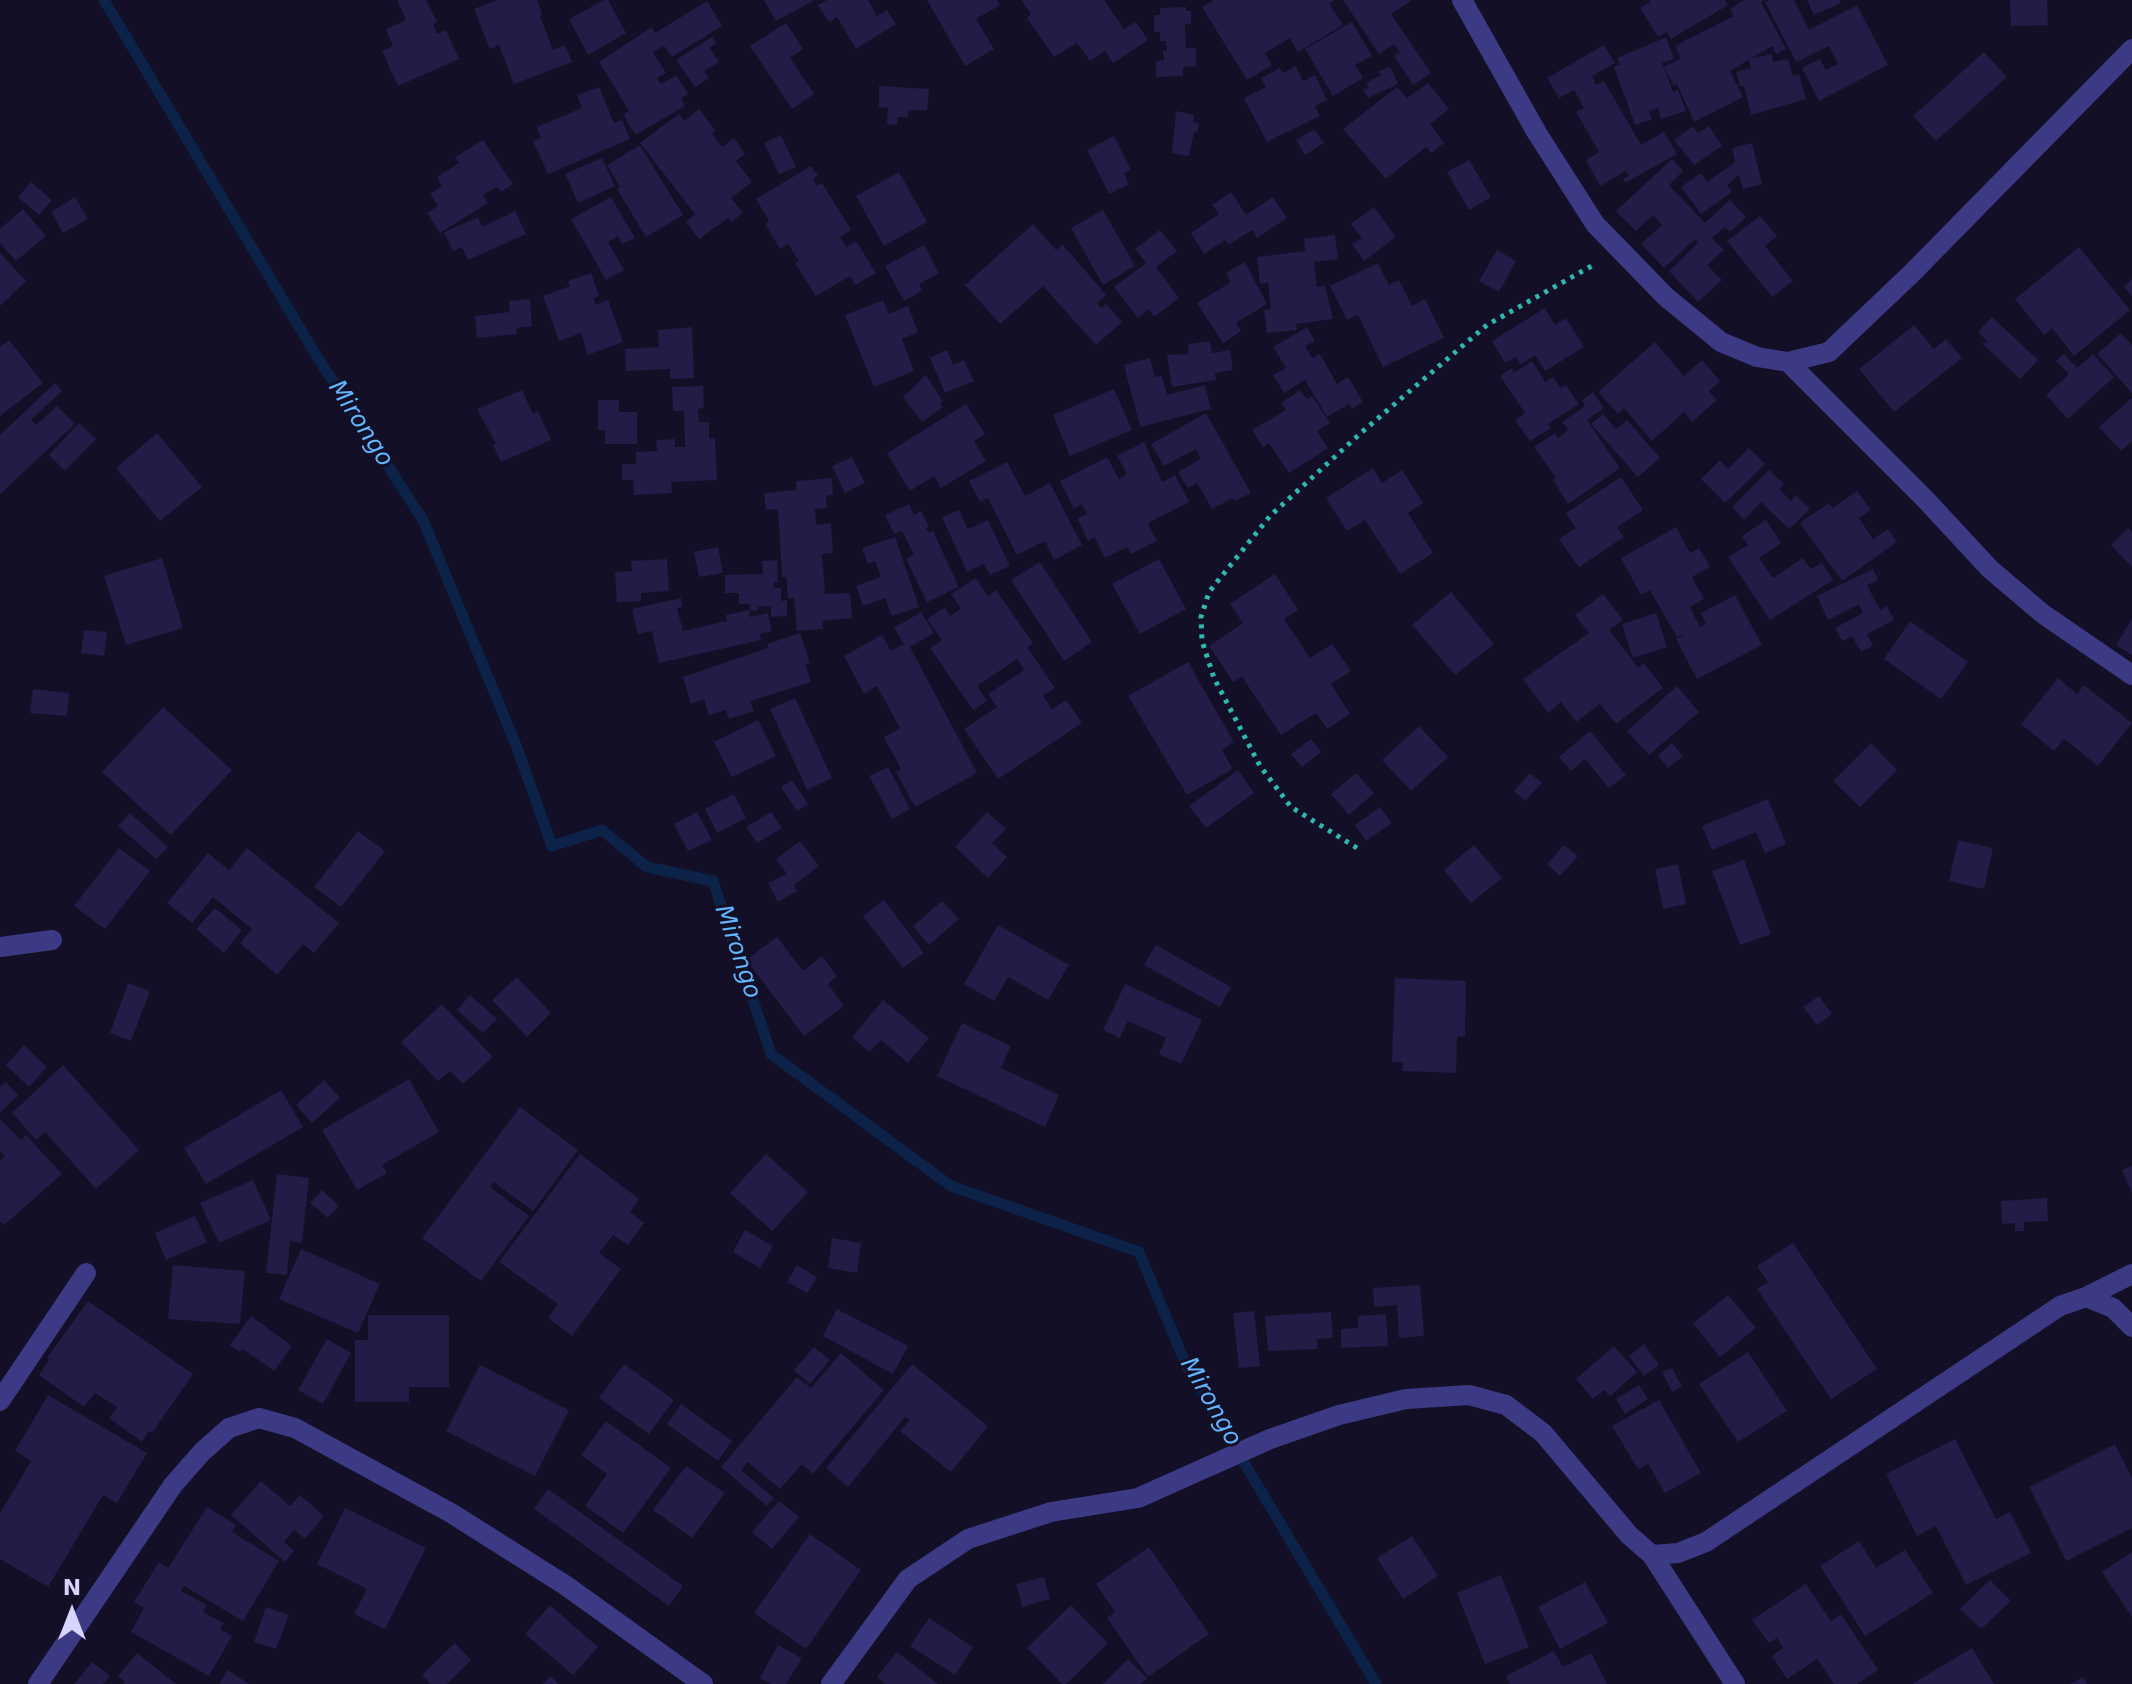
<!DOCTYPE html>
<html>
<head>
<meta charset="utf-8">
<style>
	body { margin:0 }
	#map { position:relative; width:2132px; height:1684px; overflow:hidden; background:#130f26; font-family:"DejaVu Sans",sans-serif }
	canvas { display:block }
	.north { position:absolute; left:32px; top:1572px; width:80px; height:80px; -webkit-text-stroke:6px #130f26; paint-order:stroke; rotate:0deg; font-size:22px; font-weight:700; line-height:32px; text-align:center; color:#d9d4ff }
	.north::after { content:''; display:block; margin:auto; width:28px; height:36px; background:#d9d4ff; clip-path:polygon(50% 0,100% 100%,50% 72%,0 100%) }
</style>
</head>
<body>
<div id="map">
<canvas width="2132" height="1684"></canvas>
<div class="north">N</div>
</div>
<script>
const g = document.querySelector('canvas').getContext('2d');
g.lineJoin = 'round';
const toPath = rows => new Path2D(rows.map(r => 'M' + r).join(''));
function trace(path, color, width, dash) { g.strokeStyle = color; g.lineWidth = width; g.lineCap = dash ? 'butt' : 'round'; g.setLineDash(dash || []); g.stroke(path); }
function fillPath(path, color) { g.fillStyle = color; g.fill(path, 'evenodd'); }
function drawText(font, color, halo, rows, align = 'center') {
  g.font = font + ' "DejaVu Sans",sans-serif'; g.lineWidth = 6; g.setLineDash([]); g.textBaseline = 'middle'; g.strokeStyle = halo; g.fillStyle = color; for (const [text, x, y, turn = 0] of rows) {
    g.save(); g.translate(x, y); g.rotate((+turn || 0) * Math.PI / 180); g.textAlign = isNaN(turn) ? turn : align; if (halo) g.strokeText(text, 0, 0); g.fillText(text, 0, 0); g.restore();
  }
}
trace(toPath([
	[104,0,316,355,423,520,516,745,552,846,602,830,647,867,713,881,771,1054,951,1186,1139,1252,1187,1367,1376,1684]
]), '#0c2248', 11);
fillPath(toPath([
	[397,0,426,0,437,22,433,24,437,34,446,30,459,59,398,86,382,51,393,46,386,29,406,20],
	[497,0,537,0,542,14,540,16,553,50,565,45,572,62,514,84,499,45,490,49,474,9],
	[604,0,608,0,626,33,588,55,569,19],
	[764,0,815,0,776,21],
	[827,0,868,0,877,16,887,10,896,24,856,49,837,17,829,22,818,5],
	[927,0,997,0,1000,5,976,19,994,49,965,66],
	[1021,0,1104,0,1124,29,1136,22,1148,40,1113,63,1105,51,1090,61,1077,43,1054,57,1027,18,1031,14],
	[1214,0,1335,0,1329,3,1343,25,1298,52,1290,38,1265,53,1272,65,1247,80,1202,7],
	[1343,0,1412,0,1391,14,1431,73,1413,85,1394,56,1400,52,1394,44,1379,54],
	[1649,0,1725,0,1728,5,1671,39,1667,32,1658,37,1640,8,1651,2],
	[1744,0,1764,0,1761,2,1786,49,1776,54,1772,46,1730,71,1743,97,1694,122,1677,84,1674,86,1664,67,1673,92,1678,90,1686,111,1661,119,1658,108,1649,111,1652,119,1635,125,1614,67,1620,65,1617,58,1666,37,1674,59,1662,63,1664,67,1681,58,1675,46,1734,16,1730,9],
	[1770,0,1794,0,1809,30,1857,5,1888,65,1819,101,1802,68,1820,59,1826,70,1838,64,1829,46,1796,62,1765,2],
	[1807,0,1839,0,1841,3,1814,15],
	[2010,0,2047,0,2048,25,2011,26],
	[707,1,722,26,672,57,664,46,653,52,666,73,657,78,661,84,676,75,688,94,681,98,685,106,635,135,623,114,629,111,599,62,652,27,655,33],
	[1186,7,1186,11,1191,11,1191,24,1185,24,1186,48,1196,48,1196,66,1183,67,1183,76,1156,77,1156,61,1164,60,1163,51,1167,51,1166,41,1160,41,1160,32,1154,32,1154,15,1160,15,1160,8],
	[1352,22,1372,56,1355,65,1363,78,1333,96,1305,49],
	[786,23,803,49,790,58,814,94,792,109,750,46],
	[712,37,716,43,710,48,719,62,704,71,709,78,695,87,676,60],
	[1604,45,1615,63,1592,76,1596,85,1604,81,1641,145,1664,132,1677,154,1625,183,1623,179,1629,176,1626,171,1600,186,1586,160,1599,152,1576,112,1584,108,1574,90,1559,98,1547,78],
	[1984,52,2007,77,1936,141,1913,116],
	[1772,54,1773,62,1788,59,1793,76,1799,74,1806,99,1751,115,1744,86,1740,86,1736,72,1751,68,1748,59],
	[1296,66,1303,81,1315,75,1327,100,1315,106,1320,116,1267,142,1244,98,1266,87,1261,78,1280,68,1283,73],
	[1390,67,1398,84,1368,98,1363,90,1369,87,1366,83,1381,75,1379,71],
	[1428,83,1449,109,1430,124,1444,143,1431,153,1426,147,1386,179,1343,129,1397,87,1407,98],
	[879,86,929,89,927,110,909,110,908,117,898,117,897,125,887,124,888,108,879,107],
	[599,87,614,123,622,120,630,139,548,174,533,141,541,138,537,127,582,108,577,95],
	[699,109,716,131,712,134,722,147,734,138,745,154,736,161,752,182,731,198,743,213,731,222,728,218,699,239,686,222,695,214,640,143,679,114,684,121],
	[1176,111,1194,115,1193,122,1199,123,1197,133,1194,132,1189,156,1172,153],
	[1693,126,1698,133,1709,126,1722,146,1694,165,1674,140],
	[1314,129,1324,143,1305,155,1296,140],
	[781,135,796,167,779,174,764,143],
	[1114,136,1131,170,1124,173,1129,184,1109,194,1087,150],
	[483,140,513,184,501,192,497,187,483,195,488,203,440,233,427,213,438,206,430,194,442,186,437,177,459,163,455,157],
	[1752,143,1762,184,1743,189,1739,175,1727,185,1732,192,1701,214,1681,187,1701,173,1707,182,1735,162,1732,148],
	[640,145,683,215,646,237,617,189,620,187,607,165],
	[602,158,615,186,578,203,565,174],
	[1672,159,1683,171,1669,185,1705,223,1730,200,1746,217,1730,232,1725,227,1712,238,1724,250,1707,265,1722,280,1698,302,1669,271,1698,243,1695,239,1664,268,1641,244,1662,225,1653,215,1636,231,1616,211],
	[1469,160,1491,197,1469,210,1447,172],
	[811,166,818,176,813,179,817,186,822,183,851,230,840,237,846,247,856,241,876,273,855,285,850,276,816,296,795,263,799,261,788,244,780,249,765,224,769,221,756,199],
	[899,172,927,222,884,246,856,196],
	[31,182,52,200,39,215,18,197],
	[1231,192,1246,215,1273,197,1287,218,1257,238,1252,230,1229,245,1225,240,1204,254,1191,233,1219,214,1212,205],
	[75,197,88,219,63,233,51,212],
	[611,197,635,238,622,244,618,236,608,242,624,270,606,280,571,219],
	[1374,207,1396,237,1364,261,1352,244,1362,238,1351,224],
	[23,209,46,236,16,261,0,243,0,229],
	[1103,210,1135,266,1103,285,1071,228],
	[515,211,526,234,468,260,462,247,453,251,444,232,478,217,482,227],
	[1760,216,1777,236,1765,246,1793,281,1772,297,1727,241],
	[1033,224,1056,250,1062,244,1077,261,1106,295,1097,303,1101,308,1106,304,1122,322,1096,345,1043,286,1000,324,965,285],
	[1160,230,1177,251,1156,267,1179,298,1154,317,1149,309,1138,318,1114,287,1146,263,1135,249],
	[1335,235,1338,259,1314,262,1317,287,1325,286,1333,319,1296,324,1297,330,1267,333,1264,310,1271,309,1268,283,1260,284,1257,257,1305,251,1304,239],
	[924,245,939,273,919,284,922,291,904,301,885,266],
	[2079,247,2130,310,2074,356,2052,328,2044,335,2015,299],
	[1497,250,1516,261,1499,292,1479,281],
	[0,253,26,281,0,306],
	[1245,262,1267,304,1236,323,1241,331,1223,343,1197,303,1231,282,1226,273],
	[1378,263,1389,285,1399,280,1412,306,1425,299,1444,338,1383,367,1358,315,1347,320,1330,286],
	[591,273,599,296,593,298,596,305,608,300,623,342,588,355,581,333,559,341,543,296,570,286,568,281],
	[2132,279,2132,296,2124,287],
	[530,299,532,326,516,328,517,334,477,338,475,316,510,312,509,301],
	[883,300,889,314,908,306,918,332,902,339,914,371,874,387,845,315],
	[1545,308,1555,325,1566,318,1584,347,1545,371,1535,355,1520,365,1516,357,1505,363,1492,341],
	[1992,317,2038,360,2020,379,1983,344,1987,341,1978,332],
	[1914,325,1934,349,1946,339,1962,358,1894,412,1859,369],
	[692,327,694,378,670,379,670,369,626,371,625,349,659,347,658,330],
	[1307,327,1315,341,1305,346,1312,358,1320,354,1337,384,1348,377,1363,402,1352,409,1349,404,1327,417,1305,380,1284,393,1273,375,1286,368,1273,347],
	[2121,333,2132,345,2132,393,2097,354],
	[9,340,43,383,0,416,0,347],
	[1210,341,1212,353,1230,350,1233,370,1215,373,1216,380,1172,387,1167,355,1189,354,1188,344],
	[1655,342,1684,376,1702,360,1720,381,1709,391,1717,400,1692,422,1684,412,1652,441,1624,408,1618,414,1598,392],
	[947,350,953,365,964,360,974,381,945,393,930,358],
	[2064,354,2077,368,2093,354,2114,377,2068,419,2046,395,2069,374,2056,361],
	[1150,358,1155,377,1162,376,1167,395,1205,385,1211,409,1140,427,1124,365],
	[1532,361,1545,382,1553,377,1561,388,1566,385,1579,404,1548,424,1551,428,1530,441,1515,420,1525,413,1500,376,1512,368,1514,373],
	[926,375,943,402,940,404,943,407,922,422,903,397],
	[55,383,62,391,31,420,36,425,57,406,75,424,0,494,0,435],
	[703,386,704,408,698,409,699,422,709,422,709,438,715,438,717,480,671,482,672,493,634,495,633,480,622,480,622,464,636,464,636,452,657,451,656,440,675,439,675,447,685,447,684,411,673,411,672,387],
	[1114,389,1132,430,1070,456,1053,415],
	[522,390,533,414,538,411,551,440,501,462,493,445,496,444,477,409],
	[1300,390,1307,399,1312,396,1330,423,1317,431,1328,448,1289,473,1269,443,1263,447,1252,430,1286,410,1281,403],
	[1593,392,1604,408,1587,420,1620,468,1568,504,1553,480,1556,478,1534,447,1555,433,1558,438,1568,430,1562,422,1585,406,1582,400],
	[2132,398,2132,441,2121,451,2099,427],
	[598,400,619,400,619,412,637,412,637,444,605,444,605,430,598,430],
	[966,404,985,434,974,441,986,461,941,488,934,476,910,491,887,453],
	[1206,413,1251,493,1235,501,1233,498,1212,509,1197,483,1188,488,1178,472,1201,459,1196,449,1164,466,1151,444],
	[1603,414,1616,429,1627,420,1660,458,1638,477,1591,424],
	[79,423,96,439,65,471,49,455],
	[157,433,202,487,160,521,116,468],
	[1144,442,1162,482,1175,475,1189,502,1148,523,1157,541,1131,554,1127,547,1105,558,1094,537,1088,541,1077,518,1087,514,1082,504,1074,509,1060,481,1107,457,1119,479,1127,474,1117,456],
	[1749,448,1765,464,1725,503,1701,479,1720,460,1728,469],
	[852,457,865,483,845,493,832,466],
	[1007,462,1025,496,1050,483,1082,545,1054,560,1045,541,1017,555,988,498,980,502,969,481],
	[1373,468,1382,483,1402,470,1423,503,1408,513,1433,553,1400,574,1365,520,1347,531,1326,498],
	[1769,470,1784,484,1779,489,1791,501,1796,495,1810,509,1789,529,1761,502,1744,520,1732,507],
	[1621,477,1643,510,1617,527,1624,537,1579,567,1559,539,1576,528,1566,513],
	[832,478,833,495,826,496,827,508,815,509,816,525,831,523,833,553,822,554,825,594,850,593,852,618,822,621,823,629,797,631,794,598,788,598,786,577,782,577,778,509,766,510,764,493,797,490,796,481],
	[1857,491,1871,510,1859,518,1873,539,1888,529,1897,542,1842,581,1800,523,1829,503,1833,508],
	[909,504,914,515,921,511,929,527,926,528,929,533,933,531,959,587,927,602,906,559,914,555,902,531,894,534,885,515],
	[959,510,968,529,988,520,1010,566,990,575,984,564,967,572,942,517],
	[1766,520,1781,543,1759,558,1773,578,1803,558,1811,569,1822,563,1833,580,1770,620,1728,557,1748,545,1742,536],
	[1676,527,1690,553,1699,548,1710,567,1692,577,1704,599,1690,607,1700,627,1706,624,1701,613,1735,595,1762,645,1697,679,1676,639,1687,633,1677,637,1650,590,1641,595,1621,558],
	[2128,528,2132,532,2132,567,2111,545],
	[895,537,919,607,892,616,885,598,863,606,856,586,881,577,875,561,868,564,862,548],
	[718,547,723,573,699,577,694,552],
	[162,558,183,628,126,645,104,576],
	[667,559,669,591,641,593,641,601,617,602,615,572,632,571,631,561],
	[1159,559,1186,609,1140,634,1112,584],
	[777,560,778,582,774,582,774,588,781,588,781,601,787,600,787,616,771,617,771,606,758,607,758,610,750,611,750,604,739,604,739,593,725,593,725,575,763,574,762,561],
	[1040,562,1092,642,1064,661,1011,580],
	[1873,569,1878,580,1867,585,1880,610,1887,606,1894,620,1867,634,1873,646,1861,652,1852,636,1842,641,1835,628,1863,613,1859,604,1828,620,1817,596],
	[1275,574,1298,610,1284,619,1310,658,1332,644,1351,671,1331,684,1350,714,1327,729,1316,713,1281,735,1242,677,1233,682,1209,646,1243,623,1230,604],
	[976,578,988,596,996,590,1033,643,1027,647,1055,688,1043,696,1052,709,1066,700,1082,723,998,779,964,729,997,707,988,694,1024,670,1017,659,977,686,987,701,973,710,930,648,942,640,927,619,945,607,950,616,961,609,951,594],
	[1451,592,1494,644,1455,675,1412,625],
	[1603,594,1623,620,1609,630,1638,667,1644,663,1663,688,1616,724,1600,704,1576,722,1561,702,1548,713,1523,679,1589,633,1575,615],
	[681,598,683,607,677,608,683,631,727,621,726,615,749,610,750,617,768,613,772,631,760,634,761,640,659,663,652,631,638,634,632,609],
	[921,612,934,633,910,647,977,773,915,807,896,772,901,769,884,737,900,728,877,686,864,694,844,656,882,635,891,651,904,644,894,628],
	[1656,613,1667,647,1633,658,1622,624],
	[2132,619,2132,655,2116,645],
	[1910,621,1968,662,1941,699,1884,659],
	[84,630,107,632,104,656,81,653],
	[800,633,810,663,805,664,811,682,750,701,754,711,729,719,726,710,709,715,704,699,691,704,683,677,768,648,767,644],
	[1188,662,1234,742,1222,750,1233,769,1187,795,1128,696],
	[2058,678,2077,694,2084,685,2132,723,2098,766,2064,739,2054,751,2021,724],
	[1677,686,1699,712,1649,755,1627,731],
	[33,689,69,693,67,716,30,713],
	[795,698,832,778,807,790,770,709],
	[163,707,232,770,171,835,102,772],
	[758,720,776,756,732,777,714,742],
	[1419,726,1448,757,1411,791,1382,760],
	[1590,731,1626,775,1609,788,1585,759,1571,771,1559,757],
	[1311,739,1321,752,1302,767,1291,754],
	[1672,743,1683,756,1668,768,1658,755],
	[1871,743,1897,770,1860,807,1833,781],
	[888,767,910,809,892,819,869,776],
	[1238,770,1254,793,1206,828,1189,806],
	[1356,773,1374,793,1349,815,1331,794],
	[1530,773,1542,783,1525,801,1514,791],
	[792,780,808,804,797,811,781,787],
	[734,794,746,818,717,833,705,809],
	[1768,799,1786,844,1765,853,1756,832,1712,850,1702,826],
	[1380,807,1392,823,1366,841,1355,825],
	[697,812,712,840,688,851,674,824],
	[771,812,782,828,757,843,746,827],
	[987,812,1006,829,992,843,1007,857,988,878,955,847],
	[130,813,168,847,156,859,118,826],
	[358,831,385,851,341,907,314,887],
	[1958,840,1993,848,1984,889,1949,881],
	[800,841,819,866,794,885,797,891,778,902,768,883,787,874,776,859],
	[1474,845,1502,878,1471,903,1444,870],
	[1564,845,1578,856,1560,876,1547,864],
	[119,848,150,871,105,929,74,906],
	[247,848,339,923,314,953,303,944,277,975,240,943,252,929,213,897,192,923,167,903,208,853,229,870],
	[1744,860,1771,934,1740,945,1712,871],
	[1678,864,1686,904,1663,909,1655,869],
	[884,900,924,953,903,968,863,916],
	[942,901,959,919,929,945,913,926],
	[215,908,242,930,224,953,196,929],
	[998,925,1069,965,1048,1000,1008,977,994,1001,964,984],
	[777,937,803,971,822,956,837,976,828,984,844,1006,804,1036,746,960],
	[1156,945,1231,987,1220,1007,1144,965],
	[517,977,551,1013,527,1037,492,1000],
	[1395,978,1466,981,1465,1037,1457,1036,1456,1073,1402,1071,1403,1062,1392,1062],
	[128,983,150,991,131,1041,110,1033],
	[1125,984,1202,1020,1181,1064,1159,1054,1166,1038,1128,1021,1120,1038,1103,1030],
	[470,995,497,1019,483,1033,457,1010],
	[1819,996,1832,1014,1817,1025,1803,1007],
	[883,1000,929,1038,908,1063,881,1040,869,1052,852,1037],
	[442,1004,493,1057,463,1084,450,1071,438,1081,401,1042],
	[962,1023,1011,1046,1001,1068,1059,1095,1045,1127,937,1076],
	[24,1045,47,1067,29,1087,6,1065],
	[63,1065,139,1150,96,1189,45,1132,36,1140,12,1113],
	[409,1079,439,1132,382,1165,387,1173,357,1190,322,1130],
	[324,1080,340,1098,312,1123,296,1105],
	[6,1082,18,1095,0,1113,0,1087],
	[281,1090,303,1127,206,1184,184,1148],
	[520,1107,578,1150,533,1211,493,1182,490,1187,529,1216,481,1281,422,1238],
	[0,1119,21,1140,26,1135,62,1174,4,1225,0,1221,0,1160,5,1156,0,1151],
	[580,1154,639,1199,630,1212,644,1223,628,1245,613,1235,599,1253,621,1269,572,1336,548,1318,558,1304,499,1262],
	[766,1154,808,1192,772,1231,730,1193],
	[2132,1166,2132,1193,2122,1170],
	[277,1174,309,1178,302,1243,290,1241,287,1275,266,1273],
	[253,1180,271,1220,219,1243,200,1203],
	[322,1190,339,1206,328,1218,310,1203],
	[2047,1198,2048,1221,2024,1222,2024,1231,2015,1231,2015,1223,2002,1224,2001,1201],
	[195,1216,207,1242,166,1260,155,1233],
	[745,1230,773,1246,760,1268,733,1252],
	[832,1238,861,1243,857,1273,828,1268],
	[1793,1243,1877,1369,1831,1399,1757,1289,1768,1282,1757,1266],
	[301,1249,380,1284,358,1333,279,1299],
	[173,1265,245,1271,240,1324,168,1319],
	[797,1265,817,1277,807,1293,787,1282],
	[1420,1285,1424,1336,1399,1338,1397,1305,1374,1307,1373,1288],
	[1728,1295,1756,1328,1720,1357,1693,1323],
	[88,1301,193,1374,152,1433,149,1431,142,1442,109,1418,117,1407,95,1393,84,1407,39,1375,49,1360,47,1358],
	[837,1309,908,1346,893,1374,823,1336],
	[1254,1311,1260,1366,1239,1368,1233,1313],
	[1331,1312,1333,1338,1317,1339,1317,1349,1268,1351,1265,1316],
	[1386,1314,1388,1346,1341,1348,1341,1329,1358,1328,1358,1316],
	[368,1315,449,1315,449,1387,409,1387,409,1402,355,1402,355,1340,368,1340],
	[251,1316,292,1346,274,1371,243,1349,240,1352,230,1345],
	[327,1339,351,1353,323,1404,298,1390],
	[1644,1344,1659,1365,1644,1376,1629,1356],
	[1614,1346,1637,1372,1610,1396,1604,1390,1593,1399,1576,1379],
	[814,1347,830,1360,810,1384,794,1370],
	[1748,1352,1787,1411,1738,1442,1699,1384],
	[841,1353,884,1390,813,1474,802,1464,780,1489,748,1462,741,1470,774,1498,767,1506,721,1467,797,1377,811,1388],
	[624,1364,674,1400,649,1434,599,1398],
	[912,1364,988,1426,951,1472,900,1431,910,1420,905,1417,848,1487,826,1468],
	[480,1365,569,1410,535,1476,446,1431],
	[1672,1368,1682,1387,1672,1392,1662,1372],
	[1639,1385,1648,1399,1625,1414,1616,1399],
	[48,1395,147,1453,117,1503,103,1495,48,1587,0,1559,0,1513,31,1461,15,1451],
	[1659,1400,1701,1473,1665,1493,1648,1464,1638,1469,1612,1426],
	[681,1404,732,1441,718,1461,667,1424],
	[606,1421,671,1468,623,1533,585,1506,607,1474,581,1455],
	[1955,1439,1996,1519,2010,1512,2031,1553,1966,1585,1936,1526,1917,1536,1886,1474],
	[2115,1444,2132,1478,2132,1528,2066,1561,2029,1487],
	[686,1466,725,1493,692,1538,653,1510],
	[261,1481,290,1506,300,1495,324,1516,305,1539,294,1530,284,1542,294,1551,285,1562,231,1515],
	[548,1489,683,1586,669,1606,534,1509],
	[779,1501,799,1517,772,1549,752,1532],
	[207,1507,236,1525,232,1532,279,1561,243,1621,184,1586,181,1591,207,1605,203,1612,224,1623,220,1629,232,1636,209,1676,131,1632,144,1608,134,1602,159,1562,168,1568],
	[345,1508,426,1548,385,1629,354,1614,367,1589,317,1564],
	[810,1534,861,1570,806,1649,754,1613],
	[1412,1536,1438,1576,1403,1599,1377,1558],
	[1859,1541,1876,1568,1905,1550,1933,1593,1865,1636,1820,1566],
	[1149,1547,1209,1634,1148,1677,1107,1618,1115,1612,1096,1584],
	[2132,1552,2132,1617,2102,1572],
	[1501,1575,1529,1647,1485,1664,1457,1593],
	[1044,1577,1050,1599,1022,1607,1016,1584],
	[1990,1580,2011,1601,1981,1629,1960,1609],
	[1585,1582,1608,1623,1560,1649,1538,1607],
	[1806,1584,1831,1621,1841,1614,1878,1670,1857,1684,1834,1684,1817,1659,1787,1679,1772,1656,1783,1648,1777,1638,1769,1643,1752,1620],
	[550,1605,598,1647,573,1675,525,1634],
	[1071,1605,1108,1643,1066,1684,1062,1684,1027,1648],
	[266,1607,289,1615,276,1649,254,1642],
	[929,1618,973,1647,955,1675,910,1646],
	[455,1643,471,1660,447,1684,431,1684,422,1675],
	[778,1645,802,1658,786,1684,771,1684,760,1678],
	[1972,1648,1994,1684,1912,1684],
	[1554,1651,1563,1667,1591,1653,1607,1684,1510,1684,1506,1676],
	[897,1652,938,1684,885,1684,877,1677],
	[137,1653,176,1684,123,1684,125,1682,118,1676],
	[1128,1659,1147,1678,1141,1684,1103,1684],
	[92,1662,110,1676,103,1684,74,1684],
	[228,1670,249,1684,219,1684],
	[550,1676,559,1684,543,1684],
	[2083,1677,2087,1684,2070,1684]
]), '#241b47');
trace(toPath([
	[1357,848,1291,807,1260,766,1214,678,1202,641,1201,617,1209,592,1270,516,1362,432,1487,325,1595,264]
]), '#2fb8b0', 5, [4, 6]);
trace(toPath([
	[1462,0,1537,133,1595,224,1666,297,1721,342,1757,357,1788,362,1829,352,1912,273,2132,49],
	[1788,362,1925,499,1990,569,2043,614,2132,675],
	[0,947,52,940],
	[2086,1297,2132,1274],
	[0,1401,86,1273],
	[1652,1555,1735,1684],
	[38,1684,173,1485,202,1452,229,1428,259,1418,295,1428,451,1513,565,1585,703,1684],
	[831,1684,908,1579,968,1539,1051,1512,1138,1498,1270,1439,1339,1415,1406,1399,1469,1395,1506,1405,1543,1433,1629,1535,1652,1555,1678,1553,1706,1542,2060,1306,2086,1297,2113,1308,2132,1327]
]), '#3d3a85', 20);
drawText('italic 24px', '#62b6ff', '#130f26', [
	["Mirongo",360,424,57],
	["Mirongo",737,952,71],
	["Mirongo",1210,1402,60]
]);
</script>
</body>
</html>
